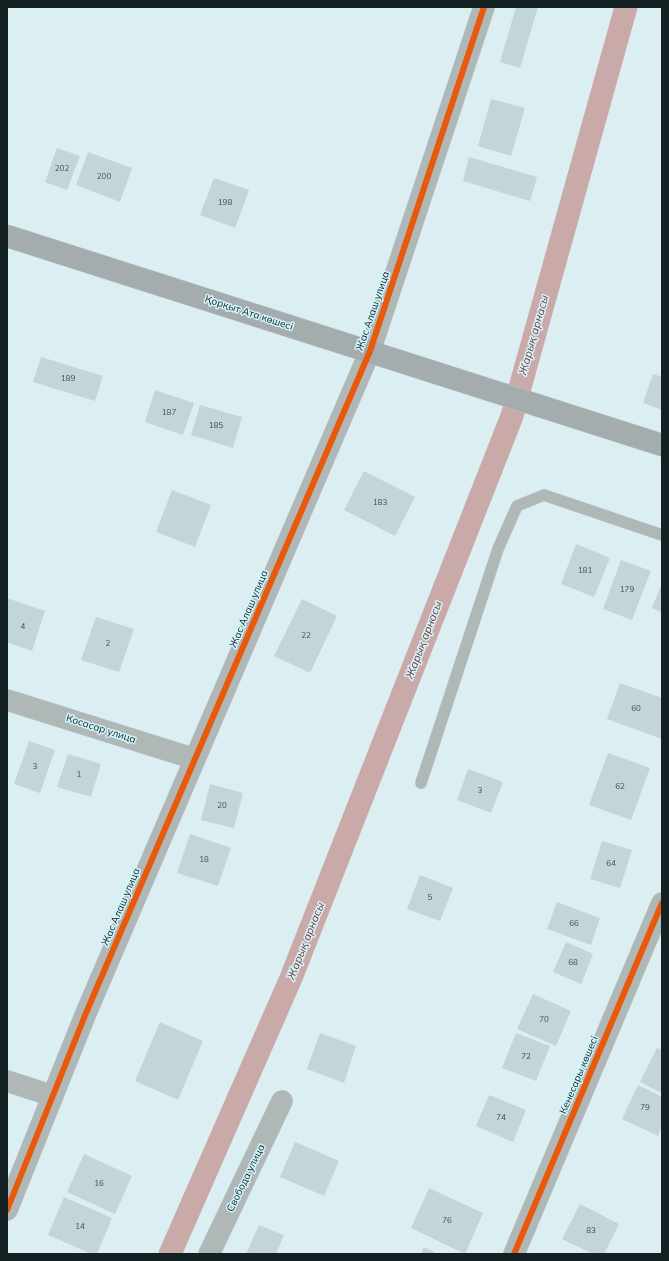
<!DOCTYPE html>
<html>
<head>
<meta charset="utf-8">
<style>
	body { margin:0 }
	#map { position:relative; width:669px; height:1261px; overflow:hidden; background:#dbeef1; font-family:Mulish,sans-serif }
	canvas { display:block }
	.frame { position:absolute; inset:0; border:8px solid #132123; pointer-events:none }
</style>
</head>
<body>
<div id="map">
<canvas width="669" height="1261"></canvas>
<div class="frame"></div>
</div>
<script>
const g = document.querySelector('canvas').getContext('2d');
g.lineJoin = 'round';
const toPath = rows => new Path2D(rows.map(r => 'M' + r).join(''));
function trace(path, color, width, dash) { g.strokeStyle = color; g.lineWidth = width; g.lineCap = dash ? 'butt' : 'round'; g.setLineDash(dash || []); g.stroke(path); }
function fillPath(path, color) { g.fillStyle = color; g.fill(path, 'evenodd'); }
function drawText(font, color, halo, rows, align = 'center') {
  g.font = font + ' Mulish,sans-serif'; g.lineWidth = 3; g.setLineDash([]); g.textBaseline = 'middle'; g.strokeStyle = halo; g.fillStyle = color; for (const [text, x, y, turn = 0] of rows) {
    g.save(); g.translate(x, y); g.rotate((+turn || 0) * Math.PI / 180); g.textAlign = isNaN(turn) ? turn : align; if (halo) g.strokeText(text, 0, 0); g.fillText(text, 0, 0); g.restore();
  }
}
trace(toPath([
	[170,1254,291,978,512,416,626,7]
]), '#c9aaa9', 23);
fillPath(toPath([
	[516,7,538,7,520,68,500,62],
	[491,99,525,108,511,156,478,146],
	[57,148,80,156,67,190,45,182],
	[88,152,132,168,120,202,76,185],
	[469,157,537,177,530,201,463,181],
	[214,178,249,190,235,228,200,215],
	[41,357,103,376,95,401,33,382],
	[653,374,662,377,662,410,643,403],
	[155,390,194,403,183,435,145,422],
	[200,405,242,417,233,448,191,435],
	[364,471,415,497,395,536,344,510],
	[172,490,211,505,195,547,156,532],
	[576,544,610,558,594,597,561,584],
	[621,560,651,571,632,620,603,609],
	[662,583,662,612,652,608],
	[7,598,45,611,32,651,7,642],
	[302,599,337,616,310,673,274,656],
	[96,617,134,629,119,672,81,660],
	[620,683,662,698,662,739,607,719],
	[29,741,55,750,40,793,14,784],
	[608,753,650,768,631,820,589,805],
	[68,754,101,764,91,797,57,787],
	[468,769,503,782,491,813,457,800],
	[210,784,243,793,234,828,201,820],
	[190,834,231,848,218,886,177,873],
	[602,841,632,850,620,888,590,879],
	[420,875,453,888,440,921,407,909],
	[557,902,600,918,591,945,547,929],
	[566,942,593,954,581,984,553,972],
	[533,994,571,1011,556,1046,517,1029],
	[160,1022,203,1041,178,1100,135,1081],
	[320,1033,356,1046,344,1083,307,1069],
	[516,1033,550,1046,536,1081,502,1068],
	[657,1048,662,1050,662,1093,640,1082],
	[638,1085,662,1097,662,1126,658,1136,622,1119],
	[489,1095,526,1110,513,1142,476,1126],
	[295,1142,339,1161,324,1196,280,1177],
	[84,1154,132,1176,115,1214,67,1192],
	[429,1188,483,1213,465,1254,411,1228],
	[64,1197,112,1218,97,1254,92,1254,48,1235],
	[580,1204,619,1224,604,1254,593,1254,562,1239],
	[259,1225,284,1235,276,1254,246,1254],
	[424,1247,438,1254,421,1254]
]), '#c2d6d9');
const lane = toPath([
	[421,783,498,549,517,506,544,495,662,535]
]);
const street = toPath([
	[7,700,195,759],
	[7,1081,53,1096],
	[7,1210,86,1013,370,351,484,7],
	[209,1254,282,1101],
	[514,1254,662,903]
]);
const secondary = toPath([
	[7,236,662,445]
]);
trace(lane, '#b9c7ca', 12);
trace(street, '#b9c7ca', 22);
trace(secondary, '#b9c7ca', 23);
trace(lane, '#b0b7b7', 11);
trace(street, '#b0b7b7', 21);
trace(secondary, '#a4acad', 22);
trace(toPath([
	[7,1210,86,1013,370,351,484,7],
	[514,1254,662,903]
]), '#e8590c', 6);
drawText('8px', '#3f4e50', null, [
	["202",62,169],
	["200",104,177],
	["198",225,203],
	["189",68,379],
	["187",169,413],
	["185",216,426],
	["183",380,503],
	["181",585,571],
	["179",627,590],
	["4",23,627],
	["22",306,636],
	["2",108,644],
	["60",636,709],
	["3",35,767],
	["1",79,775],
	["62",620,787],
	["3",480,791],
	["20",222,806],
	["18",204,860],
	["64",611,864],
	["5",430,898],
	["66",574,924],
	["68",573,963],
	["70",544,1020],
	["72",526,1057],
	["79",645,1108],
	["74",501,1118],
	["16",99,1184],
	["76",447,1221],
	["14",80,1227],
	["83",591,1231]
]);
drawText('10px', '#132123', '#d1f5fb', [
	["Жас Алаш улица",373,311,-71],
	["Қорқыт Ата көшесі",249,313,18],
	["Жас Алаш улица",249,609,-67],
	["Косасар улица",101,729,18],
	["Жас Алаш улица",121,907,-67],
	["Кенесары көшесі",579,1075,-67],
	["Свобода улица",246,1178,-64]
]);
drawText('italic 11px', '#7a3736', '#d1f5fb', [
	["Жарық арнасы",534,335,-74],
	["Жарық арнасы",424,640,-69],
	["Жарық арнасы",306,941,-68]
]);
</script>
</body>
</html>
